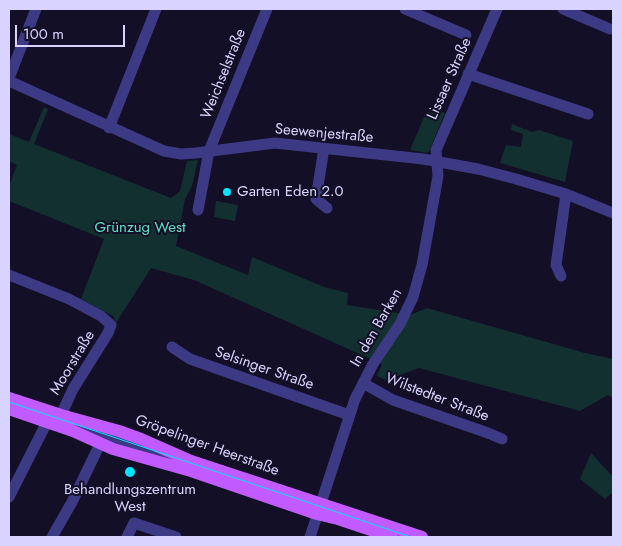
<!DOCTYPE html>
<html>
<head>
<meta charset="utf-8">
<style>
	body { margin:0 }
	#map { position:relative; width:622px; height:546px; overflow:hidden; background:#130f26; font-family:Jost,sans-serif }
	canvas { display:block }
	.frame { position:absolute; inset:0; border:10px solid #d9d4ff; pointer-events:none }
	.scale { position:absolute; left:15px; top:25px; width:110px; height:22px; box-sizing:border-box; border:2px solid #d9d4ff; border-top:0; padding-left:6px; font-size:15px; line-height:18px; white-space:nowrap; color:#d9d4ff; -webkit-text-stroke:4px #130f26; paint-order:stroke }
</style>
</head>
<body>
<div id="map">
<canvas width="622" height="546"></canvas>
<div class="frame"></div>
<div class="scale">100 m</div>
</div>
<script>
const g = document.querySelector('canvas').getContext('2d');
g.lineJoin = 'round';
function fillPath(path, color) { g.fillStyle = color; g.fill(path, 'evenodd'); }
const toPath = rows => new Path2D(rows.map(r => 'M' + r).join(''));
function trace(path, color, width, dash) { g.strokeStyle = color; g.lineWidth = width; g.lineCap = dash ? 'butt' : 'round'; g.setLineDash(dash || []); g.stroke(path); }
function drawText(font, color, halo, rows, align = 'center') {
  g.font = font + ' Jost,sans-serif'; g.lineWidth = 4; g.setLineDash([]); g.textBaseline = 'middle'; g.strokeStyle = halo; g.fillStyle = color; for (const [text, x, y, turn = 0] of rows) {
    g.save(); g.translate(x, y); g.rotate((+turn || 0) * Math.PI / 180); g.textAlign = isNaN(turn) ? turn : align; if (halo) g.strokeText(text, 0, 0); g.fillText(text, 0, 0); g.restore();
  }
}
fillPath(toPath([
	[44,107,48,109,34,144,171,198,180,191,187,161,198,160,192,186,185,199,176,246,248,275,252,257,324,287,348,293,347,305,410,315,427,308,585,353,613,359,613,398,608,395,580,411,419,368,386,380,377,376,382,364,194,280,151,268,116,323,113,316,81,299,104,239,9,201,9,186,17,165,9,161,9,134,29,142],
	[435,110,445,113,429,151,427,153,410,150,426,113,429,112,434,113],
	[512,124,532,132,539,130,573,141,565,182,500,163,506,145,521,147,523,134,511,130],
	[216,201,238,205,235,221,214,217],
	[591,453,613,477,613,492,605,499,580,479]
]), '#12302f');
trace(toPath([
	[405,9,466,35],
	[563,9,610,29],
	[468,74,588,114],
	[9,78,36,9],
	[9,81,164,151,181,154,196,153,275,143,423,159,478,169,516,179,566,194,613,213],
	[109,128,156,9],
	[324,148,316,199,327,208],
	[198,210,209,151,267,9],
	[9,275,69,299,101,316,111,325,108,333,73,389,61,415],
	[561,276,556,265,566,194],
	[172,347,190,359,349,415],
	[363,383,393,400,488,433,502,439],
	[70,424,182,463],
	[9,497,47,422],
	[52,537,72,502,100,444],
	[127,537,134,523,176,537],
	[310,537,355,399,373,364,400,324,413,297,422,265,438,176,436,150,497,9]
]), '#3d3a85', 11);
trace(toPath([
	[9,398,61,415,119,431,141,439,191,461,422,537],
	[9,409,73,431,113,449,191,471,317,514,338,519,392,537]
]), '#c25bff', 12);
trace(toPath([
	[9,402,411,537]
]), '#00e5ff', 1);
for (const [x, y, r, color] of [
	[227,192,5,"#00e5ff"],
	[130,472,6,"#00e5ff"]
]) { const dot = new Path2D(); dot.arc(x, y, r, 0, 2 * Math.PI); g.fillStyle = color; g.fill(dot); trace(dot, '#130f26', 2); }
drawText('15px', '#d9d4ff', '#130f26', [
	["Weichselstraße",224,74,-68],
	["Lissaer Straße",450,79,-66],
	["Seewenjestraße",324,134,5],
	["In den Barken",377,328,-60],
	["Moorstraße",73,363,-59],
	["Selsinger Straße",264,369,19],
	["Wilstedter Straße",437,398,21],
	["Gröpelinger Heerstraße",207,446,20]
]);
drawText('15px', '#d9d4ff', '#130f26', [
	["Garten Eden 2.0",237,192],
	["Behandlungszentrum",130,490,"center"],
	["West",130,507,"center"]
], 'left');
drawText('15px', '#5fe0c0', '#130f26', [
	["Grünzug West",140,228]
]);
</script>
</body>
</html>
